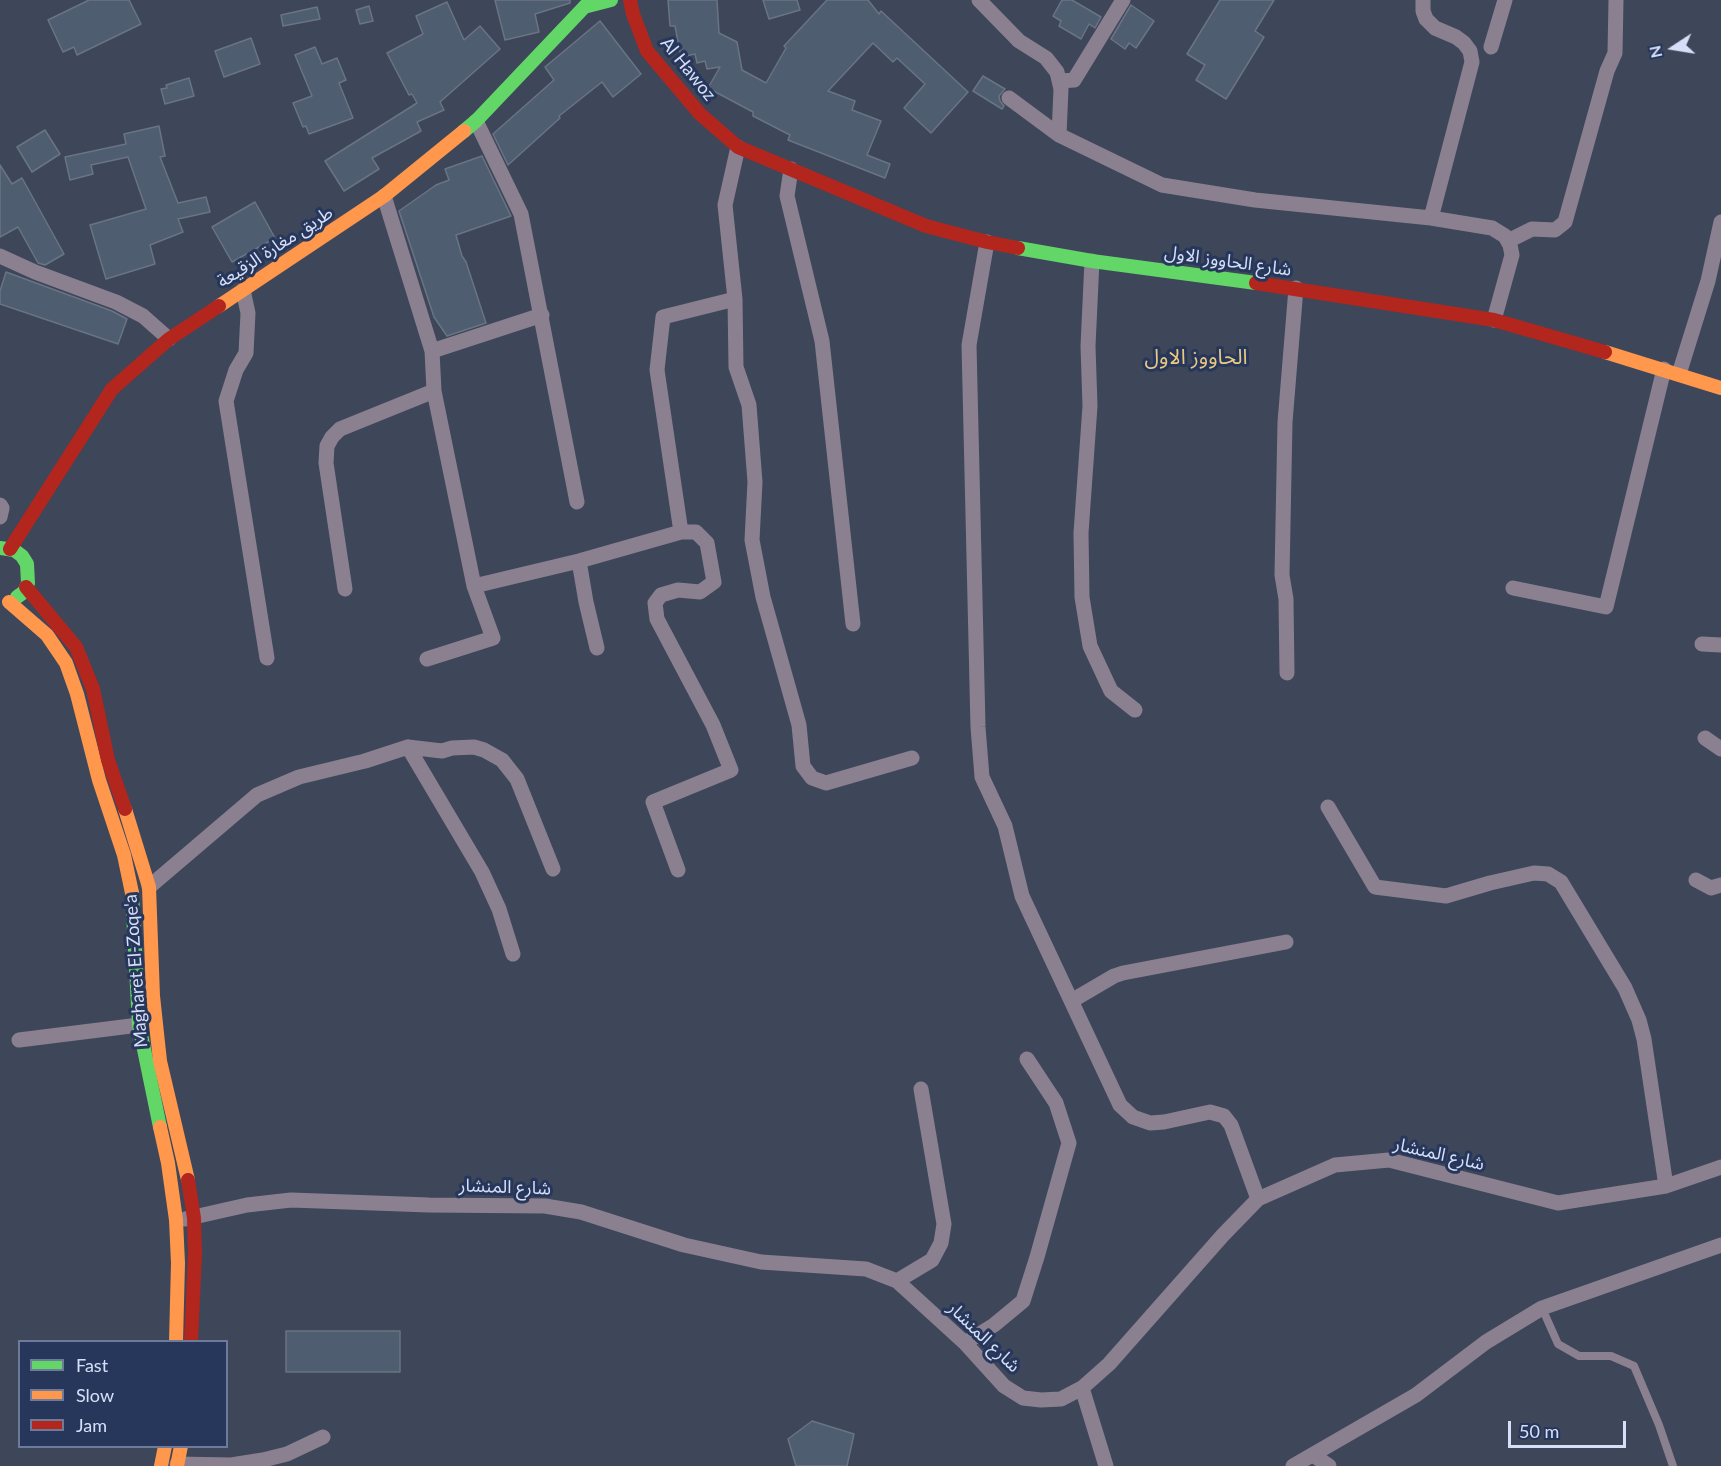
<!DOCTYPE html>
<html>
<head>
<meta charset="utf-8">
<style>
	body { margin:0 }
	#map { position:relative; width:1721px; height:1466px; overflow:hidden; background:#3e465a; font-family:Lato,sans-serif }
	canvas { display:block }
	.legend { position:absolute; left:18px; top:1340px; width:210px; height:108px; box-sizing:border-box; background:#27365b; border:2px solid #6d7a9a; margin:0; padding:8px 10px; list-style:none; font-size:18px; color:#d5e0f8 }
	.legend li { display:flex; align-items:center; gap:12px; height:30px }
	.legend b { width:30px; border:2px solid #6d7a9a }
	.north { position:absolute; left:1643px; top:18px; width:60px; height:60px; -webkit-text-stroke:4px #27365b; paint-order:stroke; rotate:258deg; font-size:16px; font-weight:700; line-height:24px; text-align:center; color:#d5e0f8 }
	.north::after { content:''; display:block; margin:auto; width:21px; height:27px; background:#d5e0f8; clip-path:polygon(50% 0,100% 100%,50% 72%,0 100%) }
	.scale { position:absolute; left:1508px; top:1421px; width:118px; height:27px; box-sizing:border-box; border:3px solid #d5e0f8; border-top:0; padding-left:8px; font-size:18px; line-height:21px; white-space:nowrap; color:#d5e0f8; -webkit-text-stroke:4px #27365b; paint-order:stroke }
</style>
</head>
<body>
<div id="map">
<canvas width="1721" height="1466"></canvas>
<ul class="legend">
<li><b style="height:8px;background:#63d668"></b>Fast</li>
<li><b style="height:8px;background:#ff974d"></b>Slow</li>
<li><b style="height:8px;background:#b3261e"></b>Jam</li>
</ul>
<div class="north">N</div>
<div class="scale">50 m</div>
</div>
<script>
const g = document.querySelector('canvas').getContext('2d');
g.lineJoin = 'round';
function fillPath(path, color) { g.fillStyle = color; g.fill(path, 'evenodd'); }
const toPath = rows => new Path2D(rows.map(r => 'M' + r).join(''));
function trace(path, color, width, dash) { g.strokeStyle = color; g.lineWidth = width; g.lineCap = dash ? 'butt' : 'round'; g.setLineDash(dash || []); g.stroke(path); }
function drawText(font, color, halo, rows, align = 'center') {
  g.font = font + ' Lato,"Noto Sans Arabic",sans-serif'; g.lineWidth = 6; g.setLineDash([]); g.textBaseline = 'middle'; g.strokeStyle = halo; g.fillStyle = color; for (const [text, x, y, turn = 0] of rows) {
    g.save(); g.translate(x, y); g.rotate((+turn || 0) * Math.PI / 180); g.textAlign = isNaN(turn) ? turn : align; if (halo) g.strokeText(text, 0, 0); g.fillText(text, 0, 0); g.restore();
  }
}
const building = toPath([
	[89,0,129,0,141,24,77,55,74,47,63,52,48,20,89,0],
	[495,0,570,0,570,3,535,14,539,32,505,40,495,0],
	[668,0,717,0,719,33,737,42,742,70,766,83,786,48,784,46,827,0,868,0,879,14,881,11,968,92,931,133,904,108,925,84,897,58,893,62,873,43,828,91,855,101,852,110,881,121,867,155,890,164,885,178,788,140,790,135,753,116,753,112,708,88,720,67,707,69,705,61,697,63,695,54,681,57,675,26,670,26,668,0],
	[763,0,797,0,800,10,769,19,763,0],
	[1062,0,1072,0,1101,17,1095,28,1089,24,1081,39,1059,26,1061,21,1053,16,1062,0],
	[1220,0,1274,0,1255,31,1264,37,1226,99,1196,80,1205,65,1187,54,1220,0],
	[447,2,464,40,480,26,500,49,440,102,444,110,417,122,421,131,372,158,379,169,344,191,325,161,417,103,412,94,409,95,387,53,423,34,416,16,447,2],
	[1131,5,1154,21,1136,48,1129,43,1125,49,1111,39,1131,5],
	[369,6,373,21,360,24,356,10,369,6],
	[317,7,320,19,283,26,281,15,317,7],
	[600,21,641,74,613,97,602,82,559,116,560,118,508,165,493,134,554,80,545,67,600,21],
	[251,38,260,64,224,77,215,51,251,38],
	[315,47,322,64,337,58,346,80,339,83,353,118,309,134,306,126,303,127,293,103,312,96,295,55,315,47],
	[983,76,1005,89,999,96,1000,101,1004,106,1002,109,973,91,983,76],
	[189,78,194,96,165,104,161,89,167,88,166,85,189,78],
	[159,126,165,156,160,157,178,203,206,197,210,212,178,219,183,232,150,245,155,264,106,279,90,225,146,209,128,157,91,165,93,174,70,180,65,157,126,144,124,134,159,126],
	[45,130,60,154,32,172,17,147,45,130],
	[482,156,511,216,456,235,462,256,466,262,486,323,447,336,434,317,399,211,436,185,449,180,445,169,482,156],
	[0,165,12,184,22,178,64,254,45,265,38,263,18,227,0,237,0,165],
	[255,202,275,238,232,262,212,227,255,202],
	[6,272,112,311,127,319,118,344,0,304,0,291,6,272],
	[286,1331,400,1331,400,1372,286,1372,286,1331],
	[812,1421,854,1434,847,1466,796,1466,788,1439,812,1421]
]);
fillPath(building, '#4e5d6f');
trace(building, '#697484', 1.5);
trace(toPath([
	[1542,1308,1558,1344,1579,1356,1611,1356,1634,1366,1659,1425,1673,1466]
]), '#8b8090', 8);
trace(toPath([
	[979,0,1019,41,1046,58,1057,72,1061,89,1059,135],
	[1423,0,1423,11,1426,19,1435,28,1456,37,1464,43,1470,51,1472,62,1431,218],
	[1491,47,1505,0],
	[1060,81,1074,80,1123,0],
	[1009,98,1059,135,1162,185,1255,200,1431,218,1492,228,1505,236,1510,245,1512,255,1494,320],
	[476,121,521,214,577,502],
	[738,147,725,205,735,299,736,367,749,405,755,482,752,540,763,597,799,725,803,766,812,778,826,783,912,758],
	[791,169,787,196,822,341,853,624],
	[384,196,432,351,434,391,474,586,493,638,427,659],
	[1508,241,1532,229,1555,230,1565,222,1607,71,1615,53,1616,0],
	[987,242,969,345,978,727,982,777,1005,826,1022,896,1120,1105,1133,1117,1150,1123,1164,1122,1210,1112,1224,1116,1231,1125,1258,1199],
	[0,256,35,272,116,302,143,316,169,339],
	[1092,261,1088,346,1090,406,1081,533,1082,597,1090,646,1111,691,1135,710],
	[243,290,248,313,246,353,236,370,226,401,267,658],
	[432,351,542,315],
	[1679,374,1708,281,1721,222],
	[0,505,2,508,0,517],
	[681,532,657,370,663,317,735,299],
	[579,561,586,602,597,648],
	[474,586,579,561,681,532,696,532,707,543,714,582,700,592,678,590,661,595,655,603,657,619,713,725,731,770,653,802,678,870],
	[1513,588,1606,607,1664,369],
	[345,589,326,463,327,446,332,437,340,429,434,391],
	[1702,644,1721,645],
	[1287,673,1286,599,1282,575,1285,422,1296,288],
	[1705,738,1721,749],
	[408,747,482,872,499,909,513,954],
	[1328,807,1375,887,1446,896,1490,883,1534,873,1548,874,1561,882,1625,988,1639,1020,1644,1039,1666,1186],
	[1696,880,1711,888,1721,885],
	[149,887,257,795,299,777,365,761,408,747,442,751,452,748,474,747,484,750,502,760,517,779,553,869],
	[1073,1000,1114,976,1123,973,1286,942],
	[19,1040,139,1025],
	[185,1219,247,1205,291,1200,429,1205,545,1206,581,1212,684,1245,761,1262,866,1269,897,1281,965,1343,1004,1386,1023,1398,1041,1400,1061,1399,1082,1388,1109,1364,1223,1235,1258,1199,1335,1165,1389,1160,1558,1203,1666,1186,1721,1167],
	[897,1281,932,1260,941,1243,944,1224,921,1089],
	[965,1343,994,1325,1023,1301,1037,1257,1069,1143,1056,1103,1027,1059],
	[1082,1388,1106,1466],
	[1313,1455,1329,1466],
	[177,1464,231,1465,263,1460,287,1454,323,1437],
	[1293,1466,1416,1395,1486,1342,1542,1308,1721,1245]
]), '#8b8090', 15);
trace(toPath([
	[584,7,611,0],
	[464,131,476,121,591,0],
	[1018,248,1092,261,1256,283],
	[0,548,14,550,22,556,27,564,28,583,24,592,17,597],
	[132,893,139,1025,160,1127]
]), '#63d668', 14);
trace(toPath([
	[219,306,384,196,464,131],
	[1605,352,1721,388],
	[9,602,47,635,66,663,77,694,99,780,124,855,132,893],
	[125,809,149,887,153,996,160,1061,188,1180],
	[160,1127,168,1163,176,1220,178,1263,176,1342],
	[161,1466,165,1446],
	[177,1466,181,1446]
]), '#ff974d', 14);
trace(toPath([
	[630,0,633,14,647,51,700,114,738,147,926,226,987,242,1018,248],
	[1256,283,1494,320,1605,352],
	[10,549,112,389,169,339,219,306],
	[26,587,76,647,93,689,108,760,125,809],
	[188,1180,194,1218,195,1254,191,1342]
]), '#b3261e', 14);
drawText('18px', '#d5e0f8', '#27365b', [
	["Al Hawoz",688,69,51],
	["طريق مغارة الزقيعة",275,247,-33],
	["شارع الحاووز الاول",1228,261,8],
	["Magharet El-Zoqe'a",136,971,-94],
	["شارع المنشار",1439,1154,13],
	["شارع المنشار",505,1187,2],
	["شارع المنشار",984,1337,44]
]);
drawText('21px', '#ebca80', '#27365b', [
	["الحاووز الاول",1196,357]
]);
</script>
</body>
</html>
